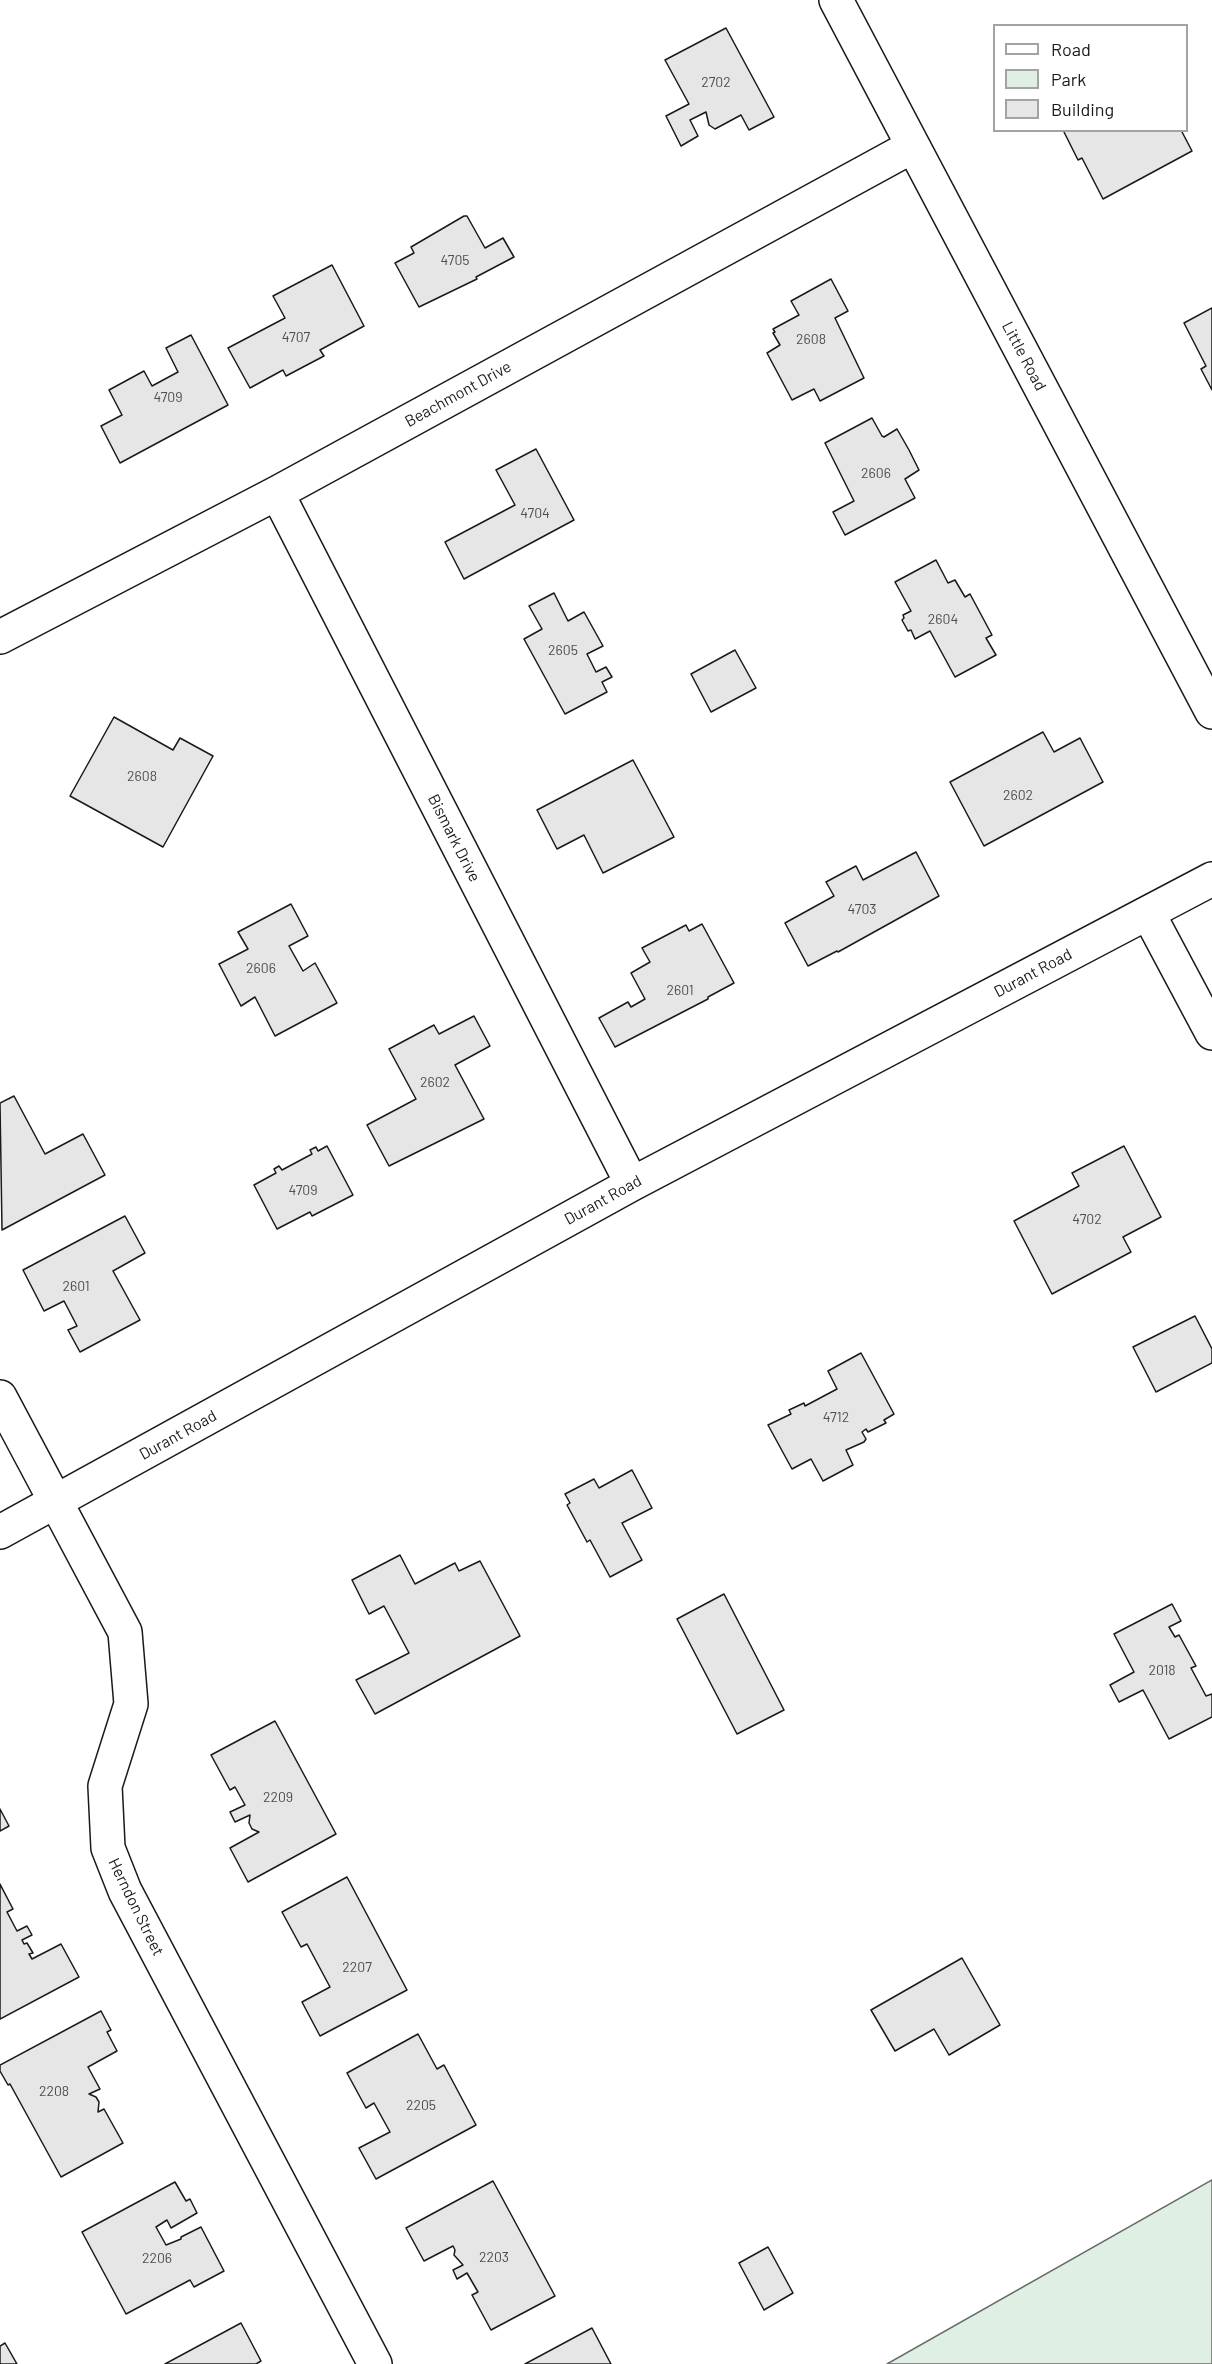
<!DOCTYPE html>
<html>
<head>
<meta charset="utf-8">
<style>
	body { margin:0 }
	#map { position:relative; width:1212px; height:2364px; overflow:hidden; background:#fff; font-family:Barlow,sans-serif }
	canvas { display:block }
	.legend { position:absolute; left:993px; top:24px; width:195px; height:108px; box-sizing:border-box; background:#fff; border:2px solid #a3a3a3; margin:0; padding:8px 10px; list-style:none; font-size:18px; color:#1a1a1a }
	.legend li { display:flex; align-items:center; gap:12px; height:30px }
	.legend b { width:30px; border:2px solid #a3a3a3 }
</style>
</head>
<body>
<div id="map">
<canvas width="1212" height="2364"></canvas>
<ul class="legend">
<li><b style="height:8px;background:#fff"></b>Road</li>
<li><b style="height:16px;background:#e0efe3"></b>Park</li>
<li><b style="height:16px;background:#e6e6e6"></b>Building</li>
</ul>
</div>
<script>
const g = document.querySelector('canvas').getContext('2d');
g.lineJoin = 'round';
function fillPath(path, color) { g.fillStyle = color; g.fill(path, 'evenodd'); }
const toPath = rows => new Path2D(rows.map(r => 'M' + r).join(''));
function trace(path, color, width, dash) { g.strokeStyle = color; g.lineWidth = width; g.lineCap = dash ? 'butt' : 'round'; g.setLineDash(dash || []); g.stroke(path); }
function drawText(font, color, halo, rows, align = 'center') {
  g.font = font + ' Barlow,sans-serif'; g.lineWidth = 4.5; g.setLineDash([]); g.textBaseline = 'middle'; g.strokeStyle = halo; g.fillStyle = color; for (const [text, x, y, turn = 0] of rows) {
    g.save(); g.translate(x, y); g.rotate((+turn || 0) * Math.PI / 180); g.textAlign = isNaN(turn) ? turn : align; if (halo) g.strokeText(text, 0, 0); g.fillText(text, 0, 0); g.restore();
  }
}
const green = toPath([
	[1212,2180,1212,2364,887,2364,1212,2180]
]);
fillPath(green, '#e0efe3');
trace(green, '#6a6a6a', 1.5);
const building = toPath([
	[726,28,774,117,749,130,741,115,715,129,709,125,706,112,690,120,698,136,681,146,666,116,689,104,665,60,726,28],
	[1063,130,1181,130,1192,151,1103,199,1082,158,1078,160,1063,130],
	[464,216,467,216,485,248,503,238,514,257,476,277,477,279,419,307,395,263,414,253,411,247,464,216],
	[332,265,364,326,320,350,324,356,286,376,283,370,250,388,228,348,285,318,273,296,332,265],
	[831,279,848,311,835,318,864,378,820,401,814,389,792,400,767,353,780,345,773,333,775,332,773,329,799,315,791,301,831,279],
	[1212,308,1212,390,1201,369,1206,366,1184,323,1212,308],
	[191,335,228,405,120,463,101,426,122,415,109,390,144,371,152,386,178,372,166,348,191,335],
	[872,418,882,436,884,437,897,429,909,450,919,470,905,479,915,498,845,535,833,512,854,501,825,443,872,418],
	[536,449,574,520,464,579,445,542,515,505,496,470,536,449],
	[936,560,948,583,955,580,965,597,970,594,992,635,986,638,996,655,955,677,930,631,915,639,911,630,908,631,902,620,904,618,903,615,911,611,895,582,936,560],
	[554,593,568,621,584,612,603,646,587,654,596,672,606,667,612,677,602,682,607,692,565,714,524,639,542,629,529,606,554,593],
	[735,650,756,688,711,712,691,674,735,650],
	[114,717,173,750,180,738,213,756,163,847,70,796,114,717],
	[1043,732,1054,752,1080,738,1103,782,984,846,950,782,1043,732],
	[633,760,674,837,603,873,584,835,557,849,537,810,633,760],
	[916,852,939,896,838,952,837,951,808,966,785,923,834,896,826,882,856,866,863,880,916,852],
	[291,904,308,936,289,946,303,971,315,963,337,1003,275,1036,255,997,241,1006,219,964,248,949,238,932,291,904],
	[702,924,734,983,708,997,708,999,615,1047,599,1018,628,1002,631,1007,645,999,631,973,650,962,642,948,686,925,689,931,702,924],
	[474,1016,490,1046,455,1065,484,1119,389,1166,367,1125,416,1099,389,1049,434,1025,439,1034,474,1016],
	[14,1096,45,1154,83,1134,105,1175,2,1230,0,1103,14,1096],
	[327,1146,353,1195,312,1216,310,1212,277,1229,254,1185,276,1173,274,1169,279,1166,282,1170,312,1154,310,1150,316,1147,318,1151,327,1146],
	[1124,1146,1161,1217,1123,1237,1131,1252,1052,1294,1014,1221,1079,1186,1072,1173,1124,1146],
	[125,1216,145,1253,113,1271,140,1320,80,1352,68,1330,77,1326,64,1301,44,1311,23,1270,125,1216],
	[1195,1316,1212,1349,1212,1363,1156,1392,1133,1347,1195,1316],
	[861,1353,894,1414,884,1420,886,1423,868,1432,866,1429,862,1432,866,1439,864,1442,846,1450,853,1465,823,1481,811,1459,792,1469,768,1425,791,1414,789,1410,804,1403,805,1406,837,1389,828,1371,861,1353],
	[632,1470,652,1508,622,1523,642,1560,610,1577,590,1540,587,1542,567,1505,570,1503,565,1494,594,1479,599,1488,632,1470],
	[400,1555,415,1584,455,1563,459,1571,480,1561,520,1636,375,1714,356,1680,409,1653,384,1606,369,1614,352,1580,400,1555],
	[724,1594,784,1710,737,1734,677,1619,724,1594],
	[1172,1604,1181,1621,1169,1627,1175,1637,1179,1635,1196,1666,1191,1668,1206,1696,1212,1694,1212,1717,1169,1739,1143,1690,1119,1702,1110,1685,1134,1672,1114,1634,1172,1604],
	[275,1721,336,1834,248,1882,230,1848,259,1832,252,1829,249,1823,250,1815,235,1822,230,1812,245,1805,235,1787,230,1790,211,1755,275,1721],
	[0,1809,9,1826,0,1831,0,1809],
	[347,1877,407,1990,320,2036,302,2002,330,1987,307,1944,301,1947,282,1912,347,1877],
	[0,1884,13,1909,7,1912,17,1931,27,1926,32,1935,22,1940,24,1944,27,1943,33,1953,29,1954,32,1959,61,1944,79,1977,0,2019,0,1884],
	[962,1958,1000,2025,949,2055,934,2029,895,2051,871,2010,962,1958],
	[101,2011,111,2030,107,2032,117,2051,88,2067,100,2089,89,2094,96,2097,99,2102,98,2112,104,2109,123,2143,61,2177,10,2084,8,2085,0,2071,0,2065,101,2011],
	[418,2034,437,2069,444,2065,476,2125,376,2179,359,2148,390,2132,374,2103,366,2108,347,2073,418,2034],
	[493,2181,555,2296,491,2330,472,2295,478,2292,467,2273,457,2279,453,2270,463,2265,454,2255,455,2250,453,2246,424,2261,406,2228,493,2181],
	[175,2182,186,2201,190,2199,197,2213,171,2228,167,2220,156,2227,166,2245,181,2239,181,2237,201,2227,224,2271,194,2287,190,2280,126,2314,82,2232,175,2182],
	[768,2247,793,2293,764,2310,739,2263,768,2247],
	[241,2323,261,2361,256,2364,165,2364,241,2323],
	[592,2328,611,2364,525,2364,592,2328],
	[5,2343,17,2364,0,2364,0,2346,5,2343]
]);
fillPath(building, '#e6e6e6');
trace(building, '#1a1a1a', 1.5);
const minor = toPath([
	[836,0,1212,712],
	[277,493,632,1184],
	[0,637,277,493,913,146],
	[1148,913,1212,1033],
	[0,1397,125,1632,131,1704,105,1786,108,1848,125,1891,375,2364],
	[0,1532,632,1184,1212,879]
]);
trace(minor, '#1a1a1a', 36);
trace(minor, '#fff', 33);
drawText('14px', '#4d4d4d', null, [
	["2702",716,82],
	["4705",455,260],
	["4707",296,337],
	["2608",811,339],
	["4709",168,397],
	["2606",876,473],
	["4704",535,513],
	["2604",943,619],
	["2605",563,650],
	["2608",142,776],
	["2602",1018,795],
	["4703",862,909],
	["2606",261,968],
	["2601",680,990],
	["2602",435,1082],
	["4709",303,1190],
	["4702",1087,1219],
	["2601",76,1286],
	["4712",836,1417],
	["2018",1162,1670],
	["2209",278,1797],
	["2207",357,1967],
	["2208",54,2091],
	["2205",421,2105],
	["2203",494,2257],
	["2206",157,2258]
]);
drawText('16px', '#1a1a1a', '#fff', [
	["Little Road",1024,356,62],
	["Beachmont Drive",458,394,-29],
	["Bismark Drive",454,838,63],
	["Durant Road",1033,973,-28],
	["Durant Road",603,1200,-29],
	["Durant Road",178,1435,-29],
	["Herndon Street",136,1907,64]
]);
</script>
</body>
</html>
